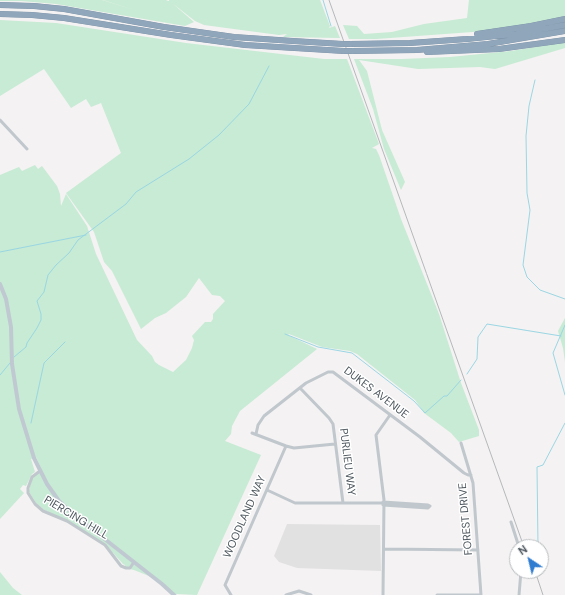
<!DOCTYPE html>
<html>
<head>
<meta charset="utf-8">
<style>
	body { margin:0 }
	#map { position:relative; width:565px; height:595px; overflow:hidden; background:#f4f2f2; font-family:"DM Sans",sans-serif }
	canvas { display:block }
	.north { position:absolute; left:509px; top:539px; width:40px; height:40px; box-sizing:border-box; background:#fff; border:1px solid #b7bbbe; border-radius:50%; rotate:325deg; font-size:11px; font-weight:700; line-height:16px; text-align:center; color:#4c565d }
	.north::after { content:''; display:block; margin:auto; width:14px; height:18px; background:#307cd0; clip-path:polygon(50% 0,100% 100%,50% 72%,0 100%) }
</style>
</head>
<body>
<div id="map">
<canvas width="565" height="595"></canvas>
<div class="north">N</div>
</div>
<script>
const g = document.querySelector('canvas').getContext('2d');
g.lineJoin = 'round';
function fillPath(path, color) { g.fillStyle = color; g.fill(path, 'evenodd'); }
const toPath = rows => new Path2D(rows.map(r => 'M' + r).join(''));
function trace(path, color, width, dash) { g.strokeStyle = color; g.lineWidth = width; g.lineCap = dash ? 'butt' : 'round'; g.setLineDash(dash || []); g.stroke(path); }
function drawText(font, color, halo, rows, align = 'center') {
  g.font = font + ' "DM Sans",sans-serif'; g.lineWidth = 3; g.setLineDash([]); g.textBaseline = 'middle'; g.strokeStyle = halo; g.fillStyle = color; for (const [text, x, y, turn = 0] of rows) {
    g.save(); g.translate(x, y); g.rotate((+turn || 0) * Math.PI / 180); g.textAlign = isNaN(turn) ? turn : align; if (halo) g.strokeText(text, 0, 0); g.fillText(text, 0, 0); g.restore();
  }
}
fillPath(toPath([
	[287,524,380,525,381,571,297,568,279,562,274,556]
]), '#e2e1e1');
fillPath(toPath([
	[0,0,102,0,138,11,103,0,168,0,166,1,169,1,169,0,320,0,330,26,329,28,335,26,340,38,283,37,287,34,279,35,204,25,195,21,172,3,194,22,185,26,56,4,21,1,0,1],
	[469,0,565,0,565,16,555,19,500,30,376,39,349,39,343,25,357,26,364,34,392,32,424,24,467,18],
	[0,20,56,23,186,43,324,59,347,59,379,144,372,148,376,149,379,155,401,219,439,314,461,383,479,430,479,436,459,442,451,433,424,413,415,400,357,354,350,351,322,347,289,334,288,335,317,349,240,411,232,426,231,434,225,441,261,455,197,595,177,594,176,595,149,576,134,570,125,568,125,565,123,564,106,545,68,521,44,510,36,503,29,492,31,480,41,468,36,457,31,459,35,472,32,474,26,486,23,485,20,489,24,493,0,519,0,175,19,167,22,171,35,165,38,169,42,166,57,186,60,194,61,206,66,194,87,226,96,254,137,340,152,356,155,362,159,365,173,372,186,360,192,348,194,340,192,336,205,322,211,322,213,319,213,314,225,301,220,296,212,295,199,278,186,297,166,313,155,318,141,329,112,271,104,262,94,232,66,193,121,153,101,103,91,107,86,99,71,108,44,69,0,96],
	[565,42,565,48,495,69,480,67,418,69,359,60,367,71,382,130,405,182,401,190,384,149,373,109,354,59,402,59,450,57,511,51],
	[565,318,565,362,563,348,558,331],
	[0,572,13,588,22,595,0,595]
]), '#c7ebd4');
trace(toPath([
	[323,0,331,26],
	[535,80,529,106,526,136,527,193,530,210,523,265,527,277,540,290,565,299],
	[0,252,86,235],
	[565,325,553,353,565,395],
	[285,334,318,347,352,353,414,401,425,413,444,396,447,396,461,380],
	[14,357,26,347,27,343,37,328,41,320,41,314,37,301,44,292,48,275,56,265,69,253,78,240,126,204,136,192,189,159,219,135,249,104,269,66],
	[467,374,477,359,478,337,487,324,561,336],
	[0,375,10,363],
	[31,423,44,363,65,342],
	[538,546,537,467,543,465,565,423]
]), '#9ad6e3', 1);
const highway = toPath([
	[0,5,34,6,64,9,164,27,234,37,293,41,343,44],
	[0,14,32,15,64,18,171,35,245,45,344,51],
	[477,34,531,26,565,19],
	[350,44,410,43,467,39,516,34,565,25],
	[352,51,417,50,488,44,565,31],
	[427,52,499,49,565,40]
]);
trace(highway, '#7b91a6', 6);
trace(toPath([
	[0,120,27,149],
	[300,388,329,418,333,424,343,503],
	[252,433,286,446,294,448,335,444],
	[256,434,258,425,264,416,306,383,328,372,333,372,420,437,464,473,468,475,471,475],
	[461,443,473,483,481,595],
	[40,471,32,477,28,488,28,493,35,504,43,511,67,521,105,545,121,566,126,568,130,568,134,562],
	[267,490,295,503,383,503],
	[383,505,428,508,430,506,428,505,383,502],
	[511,522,519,547],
	[384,549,478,550],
	[231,595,225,585,286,446],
	[286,595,299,591,311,595],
	[383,595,384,500,376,435,390,415],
	[437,595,481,595],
	[519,595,521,571]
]), '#c0c7cd', 3);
trace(toPath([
	[0,284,6,299,11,327,12,364,19,409,34,458,47,484,59,501,74,515,162,584,174,595]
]), '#c0c9d1', 4);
trace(highway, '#90a6ba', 5.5);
trace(toPath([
	[329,0,524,547],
	[535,571,543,595]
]), '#b5b8bb', 1);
const highwayBridge = toPath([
	[343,44,350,44],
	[344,51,352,51]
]);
trace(highwayBridge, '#7b91a6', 6, []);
trace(highwayBridge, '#90a6ba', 5.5);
drawText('11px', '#4c565d', '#fff', [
	["DUKES AVENUE",376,393,37],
	["PURLIEU WAY",347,462,83],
	["WOODLAND WAY",245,517,-66],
	["PIERCING HILL",76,518,31],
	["FOREST DRIVE",466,519,-95]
]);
</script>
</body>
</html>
